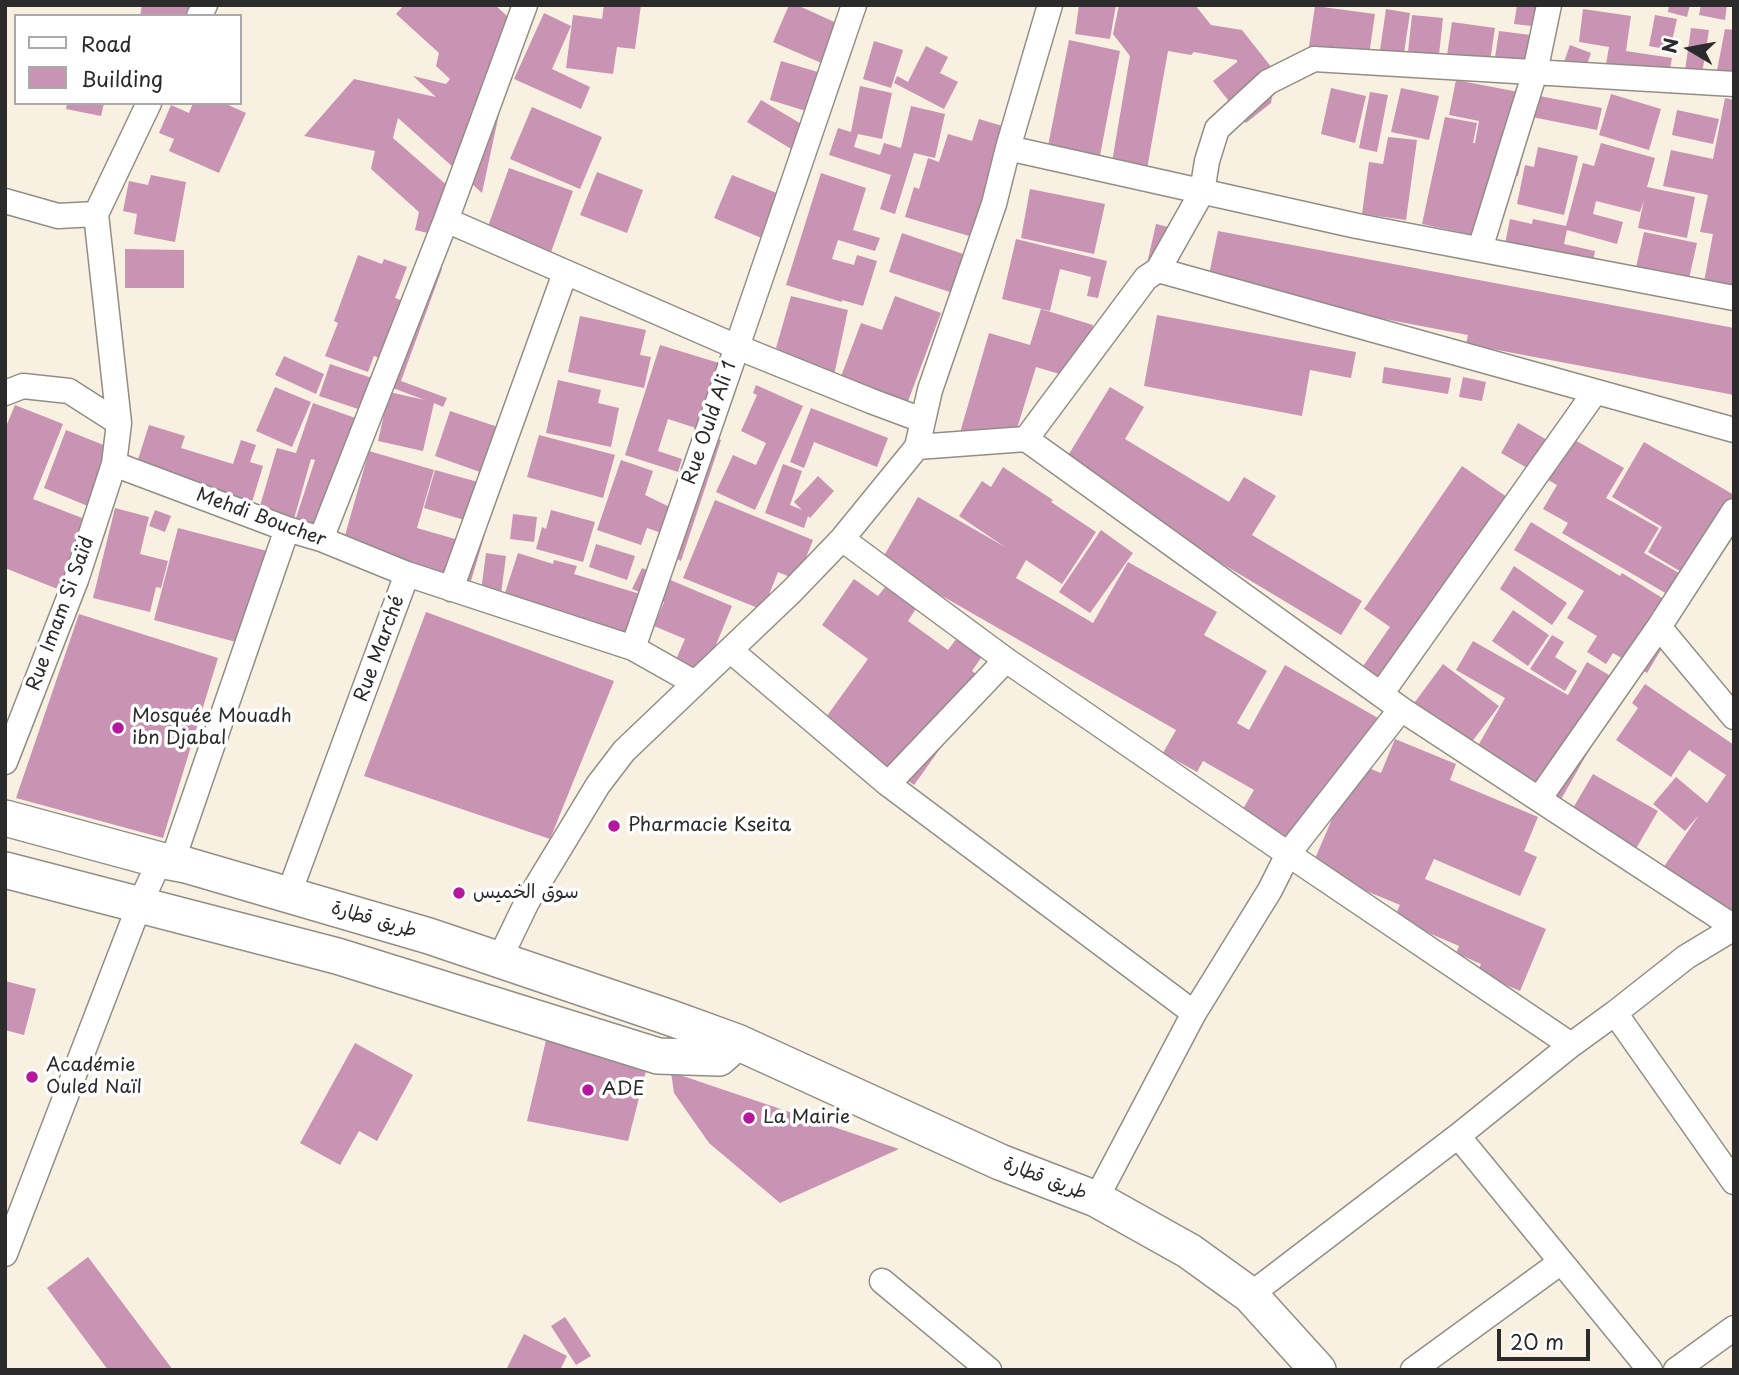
<!DOCTYPE html>
<html>
<head>
<meta charset="utf-8">
<style>
	body { margin:0 }
	#map { position:relative; width:1739px; height:1375px; overflow:hidden; background:#f8f1e2; font-family:"Playpen Sans",sans-serif }
	canvas { display:block }
	.frame { position:absolute; inset:0; border:7px solid #2b2b2b; pointer-events:none }
	.legend { position:absolute; left:14px; top:14px; width:228px; height:91px; box-sizing:border-box; background:#fff; border:2px solid #aaa; margin:0; padding:9px 12px; list-style:none; font-size:21px; color:#2b2b2b }
	.legend li { display:flex; align-items:center; gap:14px; height:35px }
	.legend b { width:35px; border:2px solid #aaa }
	.north { position:absolute; left:1655px; top:14px; width:70px; height:70px; -webkit-text-stroke:5px #fff; paint-order:stroke; rotate:280deg; font-size:19px; font-weight:700; line-height:28px; text-align:center; color:#2b2b2b }
	.north::after { content:''; display:block; margin:auto; width:24px; height:32px; background:#2b2b2b; clip-path:polygon(50% 0,100% 100%,50% 72%,0 100%) }
	.scale { position:absolute; left:1497px; top:1329px; width:93px; height:32px; box-sizing:border-box; border:4px solid #2b2b2b; border-top:0; padding-left:9px; font-size:21px; line-height:24px; white-space:nowrap; color:#2b2b2b; -webkit-text-stroke:5px #fff; paint-order:stroke }
</style>
</head>
<body>
<div id="map">
<canvas width="1739" height="1375"></canvas>
<div class="frame"></div>
<ul class="legend">
<li><b style="height:9px;background:#fff"></b>Road</li>
<li><b style="height:19px;background:#c993b3"></b>Building</li>
</ul>
<div class="north">N</div>
<div class="scale">20 m</div>
</div>
<script>
const g = document.querySelector('canvas').getContext('2d');
g.lineJoin = 'round';
function fillPath(path, color) { g.fillStyle = color; g.fill(path, 'evenodd'); }
const toPath = rows => new Path2D(rows.map(r => 'M' + r).join(''));
function trace(path, color, width, dash) { g.strokeStyle = color; g.lineWidth = width; g.lineCap = dash ? 'butt' : 'round'; g.setLineDash(dash || []); g.stroke(path); }
function drawText(font, color, halo, rows, align = 'center') {
  g.font = font + ' "Playpen Sans","Playpen Sans Arabic",sans-serif'; g.lineWidth = 7; g.setLineDash([]); g.textBaseline = 'middle'; g.strokeStyle = halo; g.fillStyle = color; for (const [text, x, y, turn = 0] of rows) {
    g.save(); g.translate(x, y); g.rotate((+turn || 0) * Math.PI / 180); g.textAlign = isNaN(turn) ? turn : align; if (halo) g.strokeText(text, 0, 0); g.fillText(text, 0, 0); g.restore();
  }
}
fillPath(toPath([
	[142,5,193,5,202,16,140,16],
	[404,5,495,5,518,26,482,193,398,118,393,138,458,195,436,235,415,230,419,212,371,169,375,151,304,136,354,79,436,97,413,76,446,84,450,79,436,66,439,53,396,14],
	[604,5,641,5,635,49,617,47,613,74,566,68,573,15,602,19],
	[789,5,797,5,852,30,835,69,773,42],
	[1079,5,1116,5,1110,39,1075,34],
	[1119,5,1195,5,1211,25,1242,30,1276,73,1271,103,1246,123,1213,81,1237,62,1237,60,1194,52,1191,55,1168,51,1147,169,1112,162,1130,56,1113,34],
	[1517,5,1556,5,1547,78,1493,71,1499,31,1539,36,1540,27,1514,24],
	[1669,5,1690,5,1687,17,1668,12],
	[1701,5,1727,5,1725,20,1699,15],
	[1315,6,1375,14,1368,62,1308,53],
	[1386,9,1410,13,1403,60,1379,57],
	[1583,9,1631,16,1626,51,1672,58,1667,85,1604,76,1609,47,1579,42],
	[544,13,571,26,552,69,590,87,581,109,514,79],
	[1412,15,1443,18,1438,64,1407,61],
	[1655,15,1677,19,1670,50,1649,46],
	[1452,22,1495,28,1489,68,1446,62],
	[1691,28,1709,30,1700,87,1683,85],
	[1725,29,1734,30,1734,79,1716,76],
	[1069,40,1120,51,1098,166,1046,156],
	[874,41,903,50,891,88,863,79],
	[1570,45,1591,53,1581,81,1560,73],
	[926,46,948,57,940,73,958,82,944,109,894,83,897,76,908,82],
	[781,61,828,75,816,114,770,100],
	[1456,80,1602,108,1597,130,1517,114,1510,151,1523,153,1518,176,1506,174,1491,239,1422,224,1445,117,1477,123,1473,143,1475,143,1479,121,1449,115],
	[860,86,892,93,882,139,858,134,854,147,880,155,884,143,901,148,911,106,945,114,935,158,914,153,895,214,880,209,891,175,829,155,838,128,851,132],
	[1331,88,1366,96,1355,143,1321,134],
	[1401,88,1439,96,1429,140,1391,132],
	[1370,92,1388,95,1377,152,1359,148],
	[1611,94,1661,109,1649,150,1599,135],
	[1725,98,1734,100,1734,288,1704,282,1713,234,1700,232,1708,195,1663,186,1671,150,1713,159],
	[761,100,803,125,801,155,747,122],
	[67,103,104,103,101,116,66,109],
	[193,103,224,103,246,113,219,173,169,151,174,139,159,133,171,105,189,113],
	[532,107,602,137,580,189,510,159],
	[1677,110,1719,119,1713,144,1672,135],
	[979,119,1009,128,976,238,905,217,914,187,919,189,928,158,939,162,948,134,972,141],
	[1388,137,1417,140,1406,220,1362,214,1369,162,1383,164],
	[1601,143,1655,158,1647,187,1695,197,1687,238,1638,228,1644,200,1640,212,1596,201,1593,214,1623,222,1617,244,1567,230,1564,244,1595,251,1593,263,1505,244,1510,219,1532,224,1533,219,1566,226,1583,163,1594,166],
	[1538,147,1578,156,1564,215,1517,204,1525,165,1534,167],
	[509,168,573,191,550,255,486,232],
	[597,172,643,190,627,233,580,215],
	[821,173,866,188,853,230,880,238,875,251,838,240,832,259,854,265,857,255,877,261,863,306,842,300,842,302,786,285],
	[151,175,186,182,175,242,134,234,137,214,123,211,129,181,148,185],
	[732,175,789,198,771,242,714,218],
	[1030,189,1105,204,1094,254,1021,238],
	[1156,224,1173,228,1146,268],
	[1218,231,1734,328,1734,395,1466,344,1468,335,1207,285],
	[1644,232,1697,243,1688,283,1635,272],
	[902,233,969,256,956,294,889,272],
	[1016,239,1107,261,1098,298,1087,296,1091,277,1060,269,1050,311,1002,299],
	[125,249,184,250,184,288,125,288],
	[358,255,382,264,384,259,407,267,395,298,412,304,427,263,442,269,401,381,447,398,443,407,434,403,423,451,378,441,389,392,425,400,390,387,398,365,374,356,368,372,325,356,338,323,334,321],
	[791,296,848,310,833,380,776,348],
	[895,296,941,313,904,412,837,387,861,323,882,330],
	[1041,309,1093,325,1076,379,1036,367,1010,451,959,436,989,333,1030,345],
	[1157,315,1356,352,1351,378,1310,370,1302,416,1144,386],
	[580,316,646,330,640,355,651,357,644,388,568,372],
	[660,345,732,367,711,433,668,419,658,451,682,459,678,472,625,455],
	[284,356,324,374,316,394,275,375],
	[330,364,375,379,364,411,319,396],
	[1384,367,1451,378,1448,394,1382,383],
	[1463,377,1486,382,1482,401,1459,397],
	[558,380,601,390,598,403,619,408,611,447,546,433],
	[756,385,803,406,755,510,716,492,733,455,756,465,766,443,741,431,757,395,753,393],
	[275,387,311,402,292,447,256,431],
	[1110,387,1144,407,1125,439,1229,502,1244,477,1276,496,1252,535,1362,601,1341,635,1061,467],
	[313,403,361,420,331,540,293,527,315,460,311,459,292,526,257,516,277,448,296,453],
	[15,405,63,424,33,499,90,521,95,509,44,488,66,430,131,456,75,596,5,568,5,429],
	[811,408,888,438,877,467,814,442,804,468,790,462],
	[450,411,510,431,494,477,435,456],
	[1518,423,1566,451,1573,439,1624,468,1606,498,1659,528,1644,553,1686,577,1674,598,1562,533,1568,523,1543,509,1557,485,1501,453],
	[149,425,185,436,181,448,233,464,241,440,256,445,250,462,263,466,249,512,133,475],
	[701,433,721,440,681,561,665,552,670,536,647,528,641,545,597,530,621,460,653,471,645,495,676,510],
	[539,435,615,455,603,498,527,477],
	[1644,442,1734,495,1734,528,1647,673,1613,653,1606,664,1587,652,1597,636,1567,618,1584,591,1514,550,1531,522,1620,576,1622,573,1672,604,1688,576,1648,552,1662,527,1612,497],
	[369,451,434,470,417,528,462,541,466,528,485,534,470,584,342,546],
	[783,464,802,471,790,505,802,510,794,502,818,476,834,491,810,518,808,516,804,528,765,513],
	[1462,466,1520,506,1391,694,1359,672,1390,627,1364,609],
	[1003,467,1053,500,1051,502,1096,532,1062,584,1026,560,1016,578,1093,623,1128,562,1217,612,1204,635,1267,671,1237,723,1249,730,1285,665,1378,718,1301,849,1240,814,1254,790,1203,761,1197,772,1163,753,1176,730,881,561,918,497,1005,547,959,516,982,481,991,487],
	[435,470,492,486,481,525,424,508],
	[715,500,813,540,797,580,778,572,763,610,683,578],
	[115,508,149,517,140,554,168,561,161,588,156,587,150,612,93,598],
	[155,510,171,516,165,532,149,526],
	[551,510,595,522,583,562,536,549,542,527,546,529],
	[513,514,537,517,534,542,510,539],
	[178,528,271,552,247,645,154,620],
	[1101,530,1133,553,1090,613,1059,592],
	[596,544,635,556,627,580,589,567],
	[486,553,506,556,501,594,481,591],
	[518,553,553,564,554,560,577,566,574,574,650,597,637,640,503,599],
	[1514,566,1567,603,1552,625,1500,589],
	[642,568,732,606,703,676,674,664,685,639,654,626,664,602,632,589],
	[854,579,878,596,889,582,919,604,908,621,948,650,960,634,985,652,972,671,988,682,914,785,824,720,868,659,822,625],
	[1513,610,1549,635,1528,666,1492,641],
	[426,612,614,681,550,839,364,776],
	[79,614,218,658,163,838,16,798],
	[1552,635,1564,642,1555,657,1577,671,1565,691,1530,669],
	[1473,641,1568,695,1587,662,1626,685,1559,803,1474,753,1505,698,1456,670],
	[1443,664,1499,706,1468,747,1412,706],
	[1645,684,1734,745,1734,916,1663,868,1699,815,1685,831,1653,804,1676,777,1707,803,1726,775,1689,750,1671,777,1616,740,1638,708,1632,703],
	[1395,739,1456,764,1450,780,1538,817,1524,851,1537,857,1520,896,1434,859,1425,879,1546,929,1520,991,1477,973,1481,964,1456,953,1459,946,1394,918,1400,905,1311,868,1356,763,1381,773],
	[1593,774,1658,811,1634,852,1569,815],
	[5,981,36,989,24,1035,5,1030],
	[547,1036,649,1059,628,1141,527,1121],
	[355,1043,413,1075,377,1141,359,1131,340,1165,300,1143],
	[671,1072,899,1149,780,1203,709,1143,674,1093],
	[88,1257,173,1370,108,1370,47,1288],
	[565,1317,591,1356,576,1365,551,1326],
	[524,1334,567,1356,560,1370,506,1370]
]), '#c993b3');
const street = toPath([
	[199,16,205,5],
	[1008,148,1357,226,1734,298],
	[5,201,58,216,96,214,119,423],
	[96,214,149,103],
	[446,220,737,347,854,5],
	[1480,249,1535,72,1549,5],
	[1158,270,1202,192,1207,161,1217,129,1268,82,1314,59,1734,84],
	[5,393,23,386,69,391,119,423,114,464,76,580,5,762],
	[1734,430,1158,270,1146,278,1026,439,1401,709,1734,927],
	[917,447,1026,439],
	[114,464,287,529,321,539,407,574],
	[1734,511,1659,627,1734,717],
	[321,539,446,220,525,5],
	[842,539,1006,660,1288,854,1571,1045],
	[451,589,565,273],
	[633,648,737,347,871,401,922,420],
	[730,650,888,784,1194,1013],
	[1381,694,1595,392],
	[888,784,1006,660],
	[1539,799,1659,627],
	[172,862,287,529],
	[288,896,407,574,633,648,695,683],
	[499,960,527,902,598,785,624,751,792,591,842,539,917,447,930,390,994,204,1008,148,1050,5],
	[1615,1013,1734,1182],
	[1458,1136,1650,1370],
	[1096,1199,1194,1013,1270,890,1288,854,1401,709],
	[5,1254,139,906,160,860],
	[882,1281,989,1370],
	[1250,1295,1458,1136,1571,1045,1615,1013,1686,957,1734,928],
	[1413,1370,1561,1262],
	[1676,1370,1734,1328]
]);
const secondary = toPath([
	[5,818,160,860,186,865,429,936,671,1018,737,1042,1000,1162,1096,1199,1189,1251,1250,1295,1318,1370],
	[5,870,337,956,658,1056,719,1058,737,1042]
]);
trace(street, '#928e86', 27);
trace(secondary, '#928e86', 38);
trace(street, '#fff', 24);
trace(secondary, '#fff', 35);
for (const [x, y, r, color] of [
	[118,728,7,"#b5179e"],
	[614,826,7,"#b5179e"],
	[459,893,7,"#b5179e"],
	[32,1077,7,"#b5179e"],
	[588,1090,7,"#b5179e"],
	[749,1118,7,"#b5179e"]
]) { const dot = new Path2D(); dot.arc(x, y, r, 0, 2 * Math.PI); g.fillStyle = color; g.fill(dot); trace(dot, '#fff', 2.5); }
drawText('19px', '#2b2b2b', '#fff', [
	["Rue Ould Ali 1",710,423,-71],
	["Mehdi Boucher",261,518,20],
	["Rue Imam Si Saïd",61,614,-70],
	["Rue Marché",380,649,-70],
	["طريق قطارة",374,920,16],
	["طريق قطارة",1045,1179,21]
]);
drawText('19px', '#2b2b2b', '#fff', [
	["Mosquée Mouadh",132,717],
	["ibn Djabal",132,739],
	["Pharmacie Kseita",628,826],
	["سوق الخميس",473,893],
	["Académie",46,1066],
	["Ouled Naïl",46,1088],
	["ADE",602,1090],
	["La Mairie",763,1118]
], 'left');
</script>
</body>
</html>
